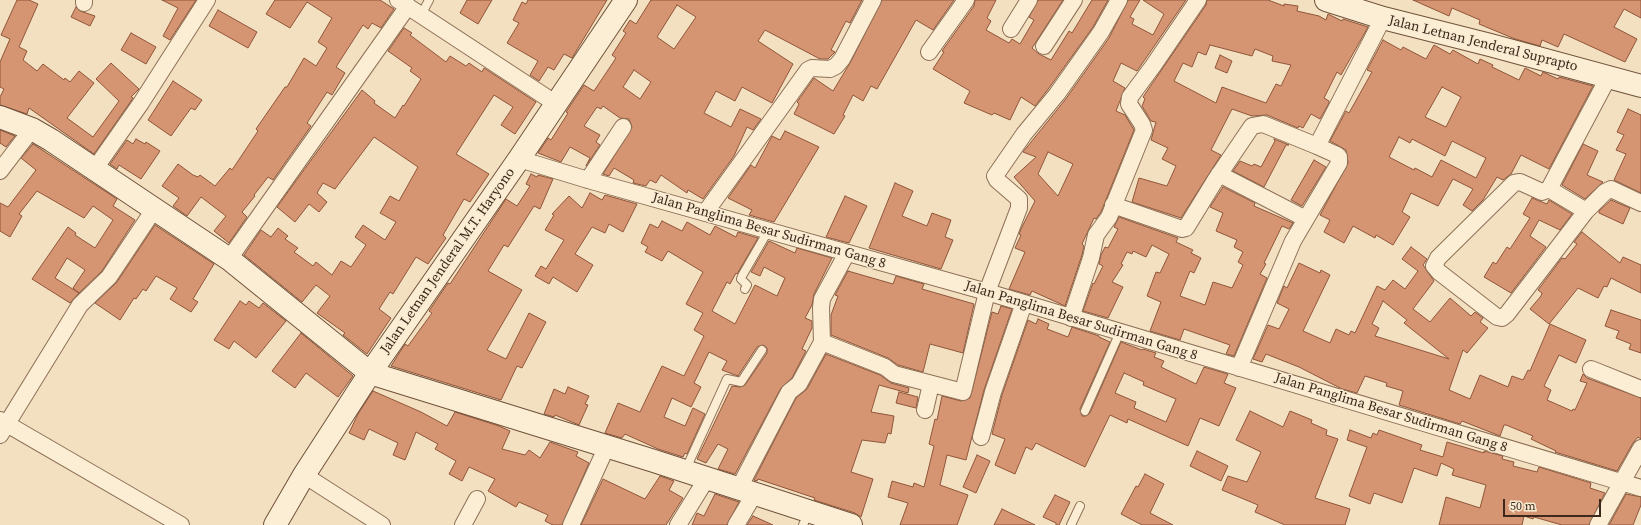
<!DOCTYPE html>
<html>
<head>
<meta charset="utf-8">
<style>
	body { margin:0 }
	#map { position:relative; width:1641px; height:525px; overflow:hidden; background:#f2e0c0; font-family:"Source Serif 4",serif }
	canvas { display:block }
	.scale { position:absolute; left:1503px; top:499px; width:98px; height:18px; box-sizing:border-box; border:2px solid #3c291c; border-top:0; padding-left:5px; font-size:12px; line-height:14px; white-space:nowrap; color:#3c291c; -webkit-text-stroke:3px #f9ebd1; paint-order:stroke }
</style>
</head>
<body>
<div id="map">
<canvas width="1641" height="525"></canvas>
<div class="scale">50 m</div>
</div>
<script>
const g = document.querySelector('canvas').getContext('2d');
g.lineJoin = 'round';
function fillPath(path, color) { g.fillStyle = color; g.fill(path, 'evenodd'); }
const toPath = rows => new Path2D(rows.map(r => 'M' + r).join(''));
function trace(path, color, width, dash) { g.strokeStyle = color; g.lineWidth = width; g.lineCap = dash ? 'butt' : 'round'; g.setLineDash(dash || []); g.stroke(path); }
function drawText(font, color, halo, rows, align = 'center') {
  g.font = font + ' "Source Serif 4",serif'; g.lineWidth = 3; g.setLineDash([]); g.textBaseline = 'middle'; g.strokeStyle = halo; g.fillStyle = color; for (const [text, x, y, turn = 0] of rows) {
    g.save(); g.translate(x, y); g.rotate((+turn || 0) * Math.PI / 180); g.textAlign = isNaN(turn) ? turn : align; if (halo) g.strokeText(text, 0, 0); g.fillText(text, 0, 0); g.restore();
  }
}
const building = toPath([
	[17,0,29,0,38,4,19,47,27,51,23,60,37,71,43,64,64,80,65,78,70,82,79,71,94,83,67,118,93,137,119,101,96,79,111,63,139,89,131,97,133,98,94,154,29,108,27,114,0,105,0,97,4,89,0,87,0,62,10,39,1,35,17,0],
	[162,0,196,0,170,40,163,36,178,8,162,0],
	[275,0,380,0,394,9,381,28,372,23,368,29,363,25,336,67,345,73,332,95,327,92,307,123,311,126,273,180,268,177,254,195,255,196,242,212,247,217,229,243,214,231,226,216,201,197,187,216,173,206,179,198,162,186,178,164,193,175,198,177,200,175,215,186,230,168,232,170,258,131,256,129,285,87,287,87,304,58,316,66,327,48,318,42,332,18,307,2,290,28,266,14,275,0],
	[467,0,492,0,478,24,460,13,467,0],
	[528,0,607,0,572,58,564,54,554,70,548,67,539,81,530,75,538,61,507,43,519,23,513,20,522,2,526,4,528,0],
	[651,0,862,0,850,23,846,21,831,50,835,52,828,59,820,59,765,30,758,41,793,64,772,103,742,87,735,101,716,91,704,113,731,127,740,109,761,119,753,130,747,127,734,156,703,199,688,190,687,193,661,175,656,183,650,180,646,186,633,183,634,180,614,168,609,176,603,174,632,127,629,119,620,118,603,106,601,109,597,107,584,126,600,135,596,142,600,145,586,166,590,158,570,147,561,162,538,153,548,138,551,140,568,113,566,112,584,85,594,91,616,58,612,55,626,33,623,31,630,20,636,24,651,0],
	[677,5,696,17,674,49,657,37,677,5],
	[634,70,651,82,640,99,623,87,634,70],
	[882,0,954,0,933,30,916,20,877,89,871,86,863,101,853,95,843,115,845,116,834,134,794,114,799,104,797,102,814,78,833,91,850,63,882,0],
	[975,0,996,0,987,18,991,21,986,30,1009,43,1012,39,1020,44,1034,20,1029,17,1038,0,1063,0,1032,48,1039,54,1051,60,1069,31,1072,33,1092,0,1108,0,1093,27,1049,88,1035,106,1021,97,1010,120,994,113,992,115,964,103,970,91,933,69,944,52,942,51,974,6,975,0],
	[1128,0,1140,0,1130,17,1134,19,1132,24,1153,35,1164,14,1143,0,1186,0,1137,71,1121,63,1113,81,1125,88,1116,111,1125,115,1134,130,1101,212,1096,219,1094,218,1082,244,1084,246,1082,255,1065,306,1032,291,1030,295,1009,289,1025,252,1015,248,1021,235,1019,234,1021,229,1035,201,1014,177,1036,157,1023,152,1065,100,1109,38,1128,0],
	[1048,152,1073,164,1058,196,1038,174,1048,152],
	[1207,0,1268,0,1284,6,1284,4,1298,6,1297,11,1319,16,1326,20,1328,14,1342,21,1343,19,1368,27,1341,75,1337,72,1324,98,1329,101,1329,103,1320,119,1311,114,1303,128,1299,126,1298,128,1267,115,1252,116,1232,109,1211,150,1221,155,1181,218,1132,202,1139,178,1167,186,1176,166,1162,159,1168,148,1151,140,1156,122,1151,121,1142,106,1145,99,1143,97,1206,5,1207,0],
	[1210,45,1252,56,1255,49,1273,56,1272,61,1291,65,1281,86,1276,84,1266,103,1222,87,1216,103,1174,81,1183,63,1192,67,1198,52,1206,55,1210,45],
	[1413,0,1641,0,1641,18,1624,9,1614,27,1637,39,1625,62,1564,34,1558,47,1542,40,1540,46,1515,39,1479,24,1480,20,1452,8,1449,16,1413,0],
	[76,7,80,11,95,16,90,26,71,17,76,7],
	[218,10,257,32,248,48,209,26,218,10],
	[404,28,412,33,410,35,446,62,450,56,466,66,469,63,482,72,484,68,536,102,515,134,501,125,513,107,494,95,456,154,489,174,470,202,464,199,443,235,446,238,428,264,416,257,393,294,390,292,379,309,391,318,367,354,343,335,345,333,317,313,330,296,316,285,302,302,244,255,261,230,271,237,278,228,288,236,285,239,298,248,294,252,313,266,316,262,332,275,341,261,351,267,366,245,355,237,363,225,385,240,396,222,380,213,390,196,399,201,418,167,374,137,335,189,323,183,317,193,327,202,319,212,309,204,295,222,277,207,362,90,375,101,374,103,395,118,403,105,404,106,421,79,410,71,412,68,388,51,404,28],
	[131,33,156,47,146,64,121,50,131,33],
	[1383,40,1401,50,1403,47,1426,59,1434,45,1450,54,1453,50,1478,64,1480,59,1493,65,1492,67,1519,80,1525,68,1541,76,1543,72,1558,79,1559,77,1593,86,1549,169,1521,155,1511,174,1503,180,1497,177,1483,200,1472,211,1463,205,1473,189,1453,179,1438,206,1411,193,1402,212,1410,217,1393,245,1376,235,1375,238,1353,226,1344,243,1324,232,1330,220,1320,215,1348,163,1346,150,1330,141,1346,111,1349,113,1372,72,1367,70,1383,40],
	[1442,87,1461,97,1446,127,1425,117,1442,87],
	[1399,137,1410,143,1412,139,1445,156,1452,141,1486,158,1476,178,1441,160,1432,177,1415,168,1414,170,1389,157,1399,137],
	[1220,55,1232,61,1227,73,1215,68,1220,55],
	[173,81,202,100,195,110,191,108,171,136,148,120,173,81],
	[1628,109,1641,115,1641,193,1614,180,1626,154,1616,150,1624,135,1617,132,1628,109],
	[0,130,15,136,6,147,0,143,0,130],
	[785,131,819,147,774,222,749,215,752,210,728,198,751,165,755,168,772,136,780,140,785,131],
	[136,139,145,144,146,142,160,151,141,179,119,165,117,169,110,164,127,140,133,144,136,139],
	[1274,139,1289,145,1286,145,1264,187,1233,171,1240,161,1252,166,1254,164,1261,167,1275,141,1274,139],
	[33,144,117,199,113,206,135,220,102,271,79,293,73,288,85,270,67,258,55,278,79,293,70,303,32,279,68,227,76,233,75,235,95,248,113,220,93,206,84,218,37,191,19,214,22,216,10,237,0,231,0,203,8,207,36,170,21,158,33,144],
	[1583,144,1598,151,1587,175,1603,182,1585,199,1562,185,1583,144],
	[1314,160,1326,167,1302,206,1291,200,1314,160],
	[531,174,537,177,538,175,553,179,540,209,534,206,508,247,504,245,488,271,522,290,487,350,506,359,529,313,546,322,522,368,517,366,501,400,391,366,405,344,408,346,432,313,429,311,435,302,448,283,450,284,506,199,517,206,530,186,526,184,531,174],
	[895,183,913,191,902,216,927,226,932,213,951,220,945,237,953,240,941,269,869,248,895,183],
	[1223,187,1255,203,1254,206,1293,223,1289,229,1282,226,1264,263,1266,264,1260,274,1267,278,1234,356,1226,354,1230,345,1184,329,1180,340,1150,331,1161,302,1147,296,1156,272,1160,273,1169,254,1152,245,1146,257,1133,251,1132,254,1127,252,1121,264,1123,265,1112,282,1123,287,1108,318,1083,311,1093,283,1094,284,1103,266,1099,264,1101,255,1105,247,1108,248,1118,229,1114,227,1119,217,1178,238,1176,242,1193,250,1191,253,1201,258,1194,273,1190,271,1180,296,1205,305,1213,282,1232,288,1243,265,1238,262,1243,252,1234,247,1237,240,1216,231,1223,213,1210,207,1223,187],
	[590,193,602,200,605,195,637,204,623,232,609,224,605,233,592,227,575,254,593,265,577,292,553,277,549,284,535,276,541,266,546,269,564,240,545,230,554,215,552,214,569,196,582,208,590,193],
	[845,196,867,206,849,243,826,237,845,196],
	[1532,198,1547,204,1549,200,1572,214,1560,230,1539,220,1530,236,1546,247,1511,293,1484,277,1493,262,1496,264,1507,247,1510,249,1530,218,1523,214,1532,198],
	[1611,200,1630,208,1623,224,1599,213,1599,211,1611,200],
	[662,221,682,231,687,222,710,235,715,226,736,237,738,232,758,238,737,274,736,273,730,284,727,282,712,311,735,324,755,285,777,296,785,278,764,267,760,276,751,272,769,241,795,253,797,248,832,258,814,294,812,305,805,318,812,321,812,328,802,349,806,351,792,378,781,388,735,474,718,469,728,449,718,444,706,463,697,459,732,386,740,387,745,385,767,353,767,348,763,345,757,347,738,376,722,370,727,361,709,352,694,383,701,387,691,407,672,398,664,417,685,426,693,408,705,414,687,454,685,453,683,457,658,449,625,434,622,438,605,433,618,403,640,412,662,366,684,376,704,336,694,330,703,313,686,304,703,272,668,251,662,261,645,252,648,247,641,243,650,224,658,228,662,221],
	[155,225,214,264,193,299,198,302,191,312,170,299,177,288,156,276,146,291,143,289,136,299,134,298,120,320,95,303,117,282,155,225],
	[1582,232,1620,263,1623,257,1641,265,1641,293,1611,278,1607,287,1604,286,1598,298,1578,288,1549,324,1530,309,1541,296,1542,293,1538,290,1562,258,1565,259,1577,244,1574,242,1582,232],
	[1411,247,1427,259,1423,265,1434,281,1413,309,1430,322,1450,298,1471,316,1475,312,1483,318,1480,322,1488,328,1467,353,1463,350,1449,390,1470,399,1480,375,1508,387,1512,376,1523,380,1528,370,1530,371,1550,324,1586,340,1576,363,1559,355,1544,386,1551,390,1547,400,1572,411,1573,409,1575,410,1587,383,1580,381,1583,374,1587,378,1641,398,1641,439,1638,437,1633,443,1617,471,1555,452,1556,451,1531,439,1533,436,1506,425,1504,425,1500,436,1462,421,1460,424,1399,405,1403,391,1386,386,1387,383,1365,376,1357,393,1342,389,1299,367,1266,354,1262,362,1253,359,1268,325,1279,329,1289,309,1277,303,1284,286,1287,288,1299,263,1320,273,1321,270,1330,275,1303,331,1330,343,1336,329,1349,335,1351,331,1355,333,1377,286,1385,290,1393,280,1405,289,1418,271,1402,259,1411,247],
	[1383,301,1407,320,1404,323,1449,359,1375,336,1379,328,1372,324,1383,301],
	[848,271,893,284,896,276,924,284,922,289,974,304,963,353,930,344,923,372,898,365,888,358,831,335,831,315,838,296,835,295,848,271],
	[240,301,246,305,249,301,259,308,263,303,286,321,256,358,234,341,229,349,214,340,240,301],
	[1001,306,1012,309,984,390,966,460,947,455,940,485,968,495,957,525,900,525,908,503,888,497,892,481,913,487,914,483,924,487,934,446,929,444,935,419,937,420,942,396,961,401,970,398,992,312,998,314,1001,306],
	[1611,310,1641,320,1641,353,1629,349,1631,344,1616,338,1619,331,1605,326,1611,310],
	[1038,319,1049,324,1047,329,1068,337,1072,327,1099,336,1099,337,1110,342,1080,409,1082,416,1086,416,1090,413,1121,342,1142,350,1143,349,1156,353,1154,357,1164,361,1161,367,1196,384,1204,367,1228,374,1224,383,1236,388,1219,426,1200,418,1188,446,1128,419,1127,423,1110,415,1085,467,1036,443,1032,450,1026,447,1015,474,995,465,1005,439,992,434,1002,395,1028,320,1036,324,1038,319],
	[1124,373,1144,382,1143,385,1176,399,1166,422,1134,408,1136,402,1115,393,1124,373],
	[301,333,353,376,338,397,306,373,295,388,272,371,301,333],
	[826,354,880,375,891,383,909,388,908,393,879,385,871,412,894,416,891,434,888,433,885,443,862,440,851,472,873,479,861,517,855,513,814,500,815,498,758,479,757,481,754,480,796,398,807,389,826,354],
	[568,387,589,396,585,404,588,405,579,425,555,415,554,417,544,414,554,389,565,394,568,387],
	[373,391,421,412,447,426,455,412,499,426,510,431,502,449,525,455,529,450,540,458,550,442,578,452,576,456,589,463,562,525,553,525,545,521,548,515,519,502,516,507,488,491,495,479,469,467,462,481,449,474,456,461,435,449,438,444,416,432,405,460,393,455,398,443,369,429,364,440,349,433,358,414,373,391],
	[899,392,918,397,916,408,896,403,899,392],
	[1250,411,1283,427,1290,411,1312,420,1311,423,1327,430,1326,435,1338,439,1315,498,1350,509,1345,525,1285,525,1255,512,1258,505,1222,490,1228,476,1247,482,1261,452,1236,440,1250,411],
	[1350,430,1371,438,1373,433,1377,435,1379,430,1422,445,1420,450,1443,457,1447,442,1484,453,1484,451,1503,456,1502,459,1514,462,1513,466,1537,472,1539,467,1591,483,1590,488,1605,493,1589,525,1562,525,1534,517,1533,519,1524,516,1522,525,1439,525,1446,497,1480,508,1486,485,1452,475,1454,469,1441,463,1437,476,1414,468,1402,503,1374,493,1370,504,1349,496,1367,447,1347,440,1350,430],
	[1197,451,1228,466,1221,481,1190,466,1197,451],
	[977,455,990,461,976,493,963,487,977,455],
	[1145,474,1164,484,1150,513,1173,525,1142,525,1121,514,1136,486,1138,487,1145,474],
	[660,476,674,481,669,490,683,498,666,525,581,525,603,479,645,499,660,476],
	[715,494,739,502,727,525,692,525,697,513,704,516,715,494],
	[1626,494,1641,497,1641,505,1633,525,1609,525,1626,494],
	[1055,495,1070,502,1059,525,1056,525,1056,523,1043,517,1055,495],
	[1002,509,1035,525,994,525,1002,509],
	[753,516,773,525,747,525,753,516]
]);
fillPath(building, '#d59472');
trace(building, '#905539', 1);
const lane = toPath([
	[421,15,429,0],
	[745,289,747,285,741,279,742,276,768,231],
	[1085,411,1120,332],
	[685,471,727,379,741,382,762,350],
	[803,525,809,512],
	[1071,525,1080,506]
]);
const street = toPath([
	[398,0,555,103],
	[84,3,84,0],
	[1011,29,1029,0],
	[1044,46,1074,0],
	[929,52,966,0],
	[1609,76,1549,189,1542,192,1520,182,1514,183,1438,258,1434,266,1439,272,1497,317,1502,318,1507,314,1586,211,1605,192,1611,189,1641,203],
	[519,159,588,180,987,292,1641,488],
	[94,170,141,103,207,0],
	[0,171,32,129],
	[1219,174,1306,219],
	[588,180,623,127],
	[1549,189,1586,211],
	[1113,205,1182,229,1186,228,1216,179,1252,126,1263,124,1317,146],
	[705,213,808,70,812,68,830,69,836,66,842,59,873,0],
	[229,259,408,6],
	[1071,318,1091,258,1096,235,1109,217,1144,130,1142,124,1129,104,1130,97,1153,66,1198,0],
	[822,342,885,367,894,374,963,392,987,292,1019,208,1019,199,997,180,995,176,1024,134,1057,94,1101,32,1119,0],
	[1239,368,1293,241,1339,163,1339,157,1337,155,1317,146,1383,18],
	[1591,369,1641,389],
	[925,410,931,384],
	[0,420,181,525],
	[0,435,80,305,109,277,155,208],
	[981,437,993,392,1024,303],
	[304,475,382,525],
	[739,488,789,392,799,384,822,342,821,308,822,299,847,253],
	[463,525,477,499],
	[571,525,607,446],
	[678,525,707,478],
	[736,525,755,493],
	[1598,525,1641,448]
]);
const secondary = toPath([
	[1326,0,1383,18,1490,45,1641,86],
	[0,117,32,129,51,140,229,259,370,373,654,461,851,525],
	[275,525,304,475,370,373,519,159,626,0]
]);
trace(lane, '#8e7056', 10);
trace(street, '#8e7056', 18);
trace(secondary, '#705139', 24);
trace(lane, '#fceed5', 8);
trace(street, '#fceed5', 16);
trace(secondary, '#fceed5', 22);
drawText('14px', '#3c291c', '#f9ebd1', [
	["Jalan Letnan Jenderal Suprapto",1483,44,14],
	["Jalan Panglima Besar Sudirman Gang 8",769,231,16],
	["Jalan Letnan Jenderal M.T. Haryono",448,261,-55],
	["Jalan Panglima Besar Sudirman Gang 8",1081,321,17],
	["Jalan Panglima Besar Sudirman Gang 8",1391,413,17]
]);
</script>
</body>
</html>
